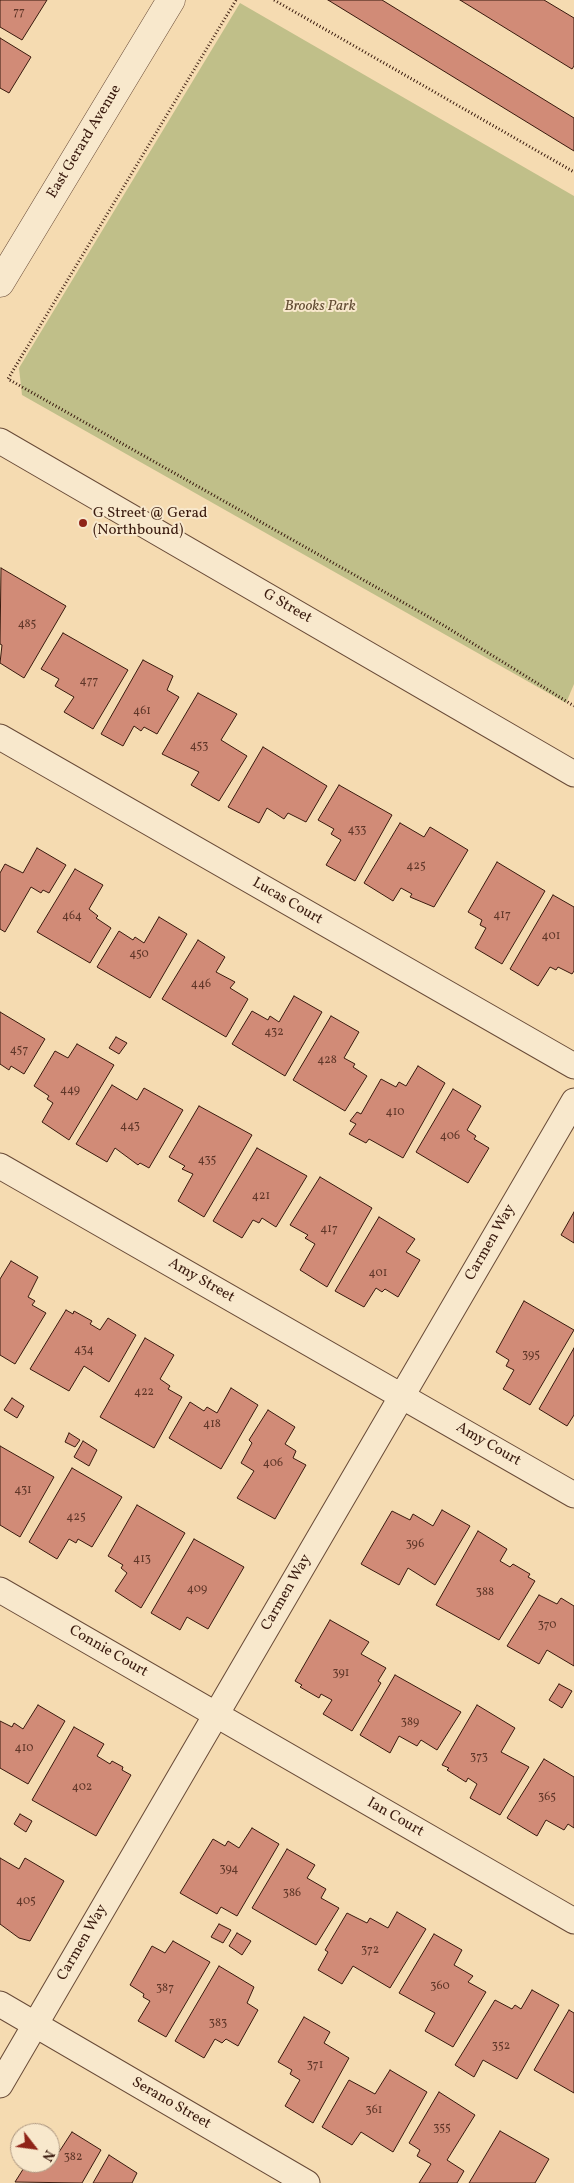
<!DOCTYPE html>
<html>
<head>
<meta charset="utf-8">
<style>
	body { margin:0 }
	#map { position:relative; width:574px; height:2183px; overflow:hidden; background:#f5dbb1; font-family:Vollkorn,serif }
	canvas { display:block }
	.north { position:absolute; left:10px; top:2123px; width:50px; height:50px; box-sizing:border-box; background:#f8e8cc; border:1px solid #ac9680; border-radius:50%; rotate:120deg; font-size:14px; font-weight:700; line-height:20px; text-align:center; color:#391a0e }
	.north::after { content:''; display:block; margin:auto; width:18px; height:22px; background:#8f2418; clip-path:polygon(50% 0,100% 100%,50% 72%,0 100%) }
</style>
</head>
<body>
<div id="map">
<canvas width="574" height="2183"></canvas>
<div class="north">N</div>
</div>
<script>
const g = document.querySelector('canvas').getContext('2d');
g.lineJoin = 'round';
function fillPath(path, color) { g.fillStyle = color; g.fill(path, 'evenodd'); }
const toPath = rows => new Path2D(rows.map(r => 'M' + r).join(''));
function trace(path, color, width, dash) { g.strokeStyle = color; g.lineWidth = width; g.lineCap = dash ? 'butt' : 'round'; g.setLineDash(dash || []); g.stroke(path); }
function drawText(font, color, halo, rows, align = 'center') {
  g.font = font + ' Vollkorn,serif'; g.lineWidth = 4; g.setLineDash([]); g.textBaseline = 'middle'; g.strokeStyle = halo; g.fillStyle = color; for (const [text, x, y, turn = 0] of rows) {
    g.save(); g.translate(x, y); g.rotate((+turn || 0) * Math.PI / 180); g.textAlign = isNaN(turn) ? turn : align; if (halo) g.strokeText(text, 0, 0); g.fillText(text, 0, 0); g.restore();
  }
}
fillPath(toPath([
	[240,3,574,196,574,684,566,703,22,395,19,368]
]), '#c0bf89');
const building = toPath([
	[0,0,47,0,22,40,0,27,0,0],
	[328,0,382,0,574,118,574,151,328,0],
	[460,0,544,0,574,18,574,66,572,69,460,0],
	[0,38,31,57,9,93,0,88,0,38],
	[1,568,66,606,24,678,0,663,2,645,0,644,1,568],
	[63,633,128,670,93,729,64,712,74,697,55,686,59,679,41,669,63,633],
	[143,660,173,676,167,690,179,697,157,734,144,727,141,731,134,726,123,746,101,734,143,660],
	[198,693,237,714,221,740,247,756,219,801,191,785,199,772,162,754,198,693],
	[263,747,327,786,306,822,288,813,284,819,267,808,259,823,228,807,263,747],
	[339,785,392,815,355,881,326,865,341,840,331,834,334,829,318,820,339,785],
	[400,823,424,837,430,827,468,850,434,907,410,897,412,894,401,888,393,901,364,883,400,823],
	[37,848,66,865,49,893,43,890,41,893,31,887,5,932,0,929,0,873,5,864,23,873,37,848],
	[497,862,545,891,502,964,475,948,486,928,480,925,482,920,468,912,497,862],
	[75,869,103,885,89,909,98,916,96,918,111,928,90,963,37,932,75,869],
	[553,895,574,907,574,971,572,974,558,967,556,970,550,967,538,986,510,969,553,895],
	[159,917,187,934,150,998,97,967,119,931,133,940,135,937,144,943,159,917],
	[198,940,225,957,216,972,235,982,230,988,248,999,226,1037,162,999,198,940],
	[294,996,322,1012,285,1076,232,1044,252,1011,268,1020,270,1016,279,1022,294,996],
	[0,1012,45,1039,24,1074,11,1066,9,1070,0,1064,0,1012],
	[331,1016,359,1032,344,1058,355,1064,353,1067,367,1076,345,1111,293,1080,331,1016],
	[116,1037,127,1043,119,1054,109,1048,116,1037],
	[77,1044,114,1065,69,1140,42,1122,53,1103,47,1099,49,1096,34,1086,55,1051,68,1058,77,1044],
	[418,1066,445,1083,403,1158,369,1139,366,1143,349,1134,356,1124,350,1121,357,1112,361,1114,381,1079,396,1087,399,1082,406,1086,418,1066],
	[112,1085,137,1100,144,1088,183,1110,149,1168,140,1163,138,1165,115,1148,107,1162,76,1144,112,1085],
	[453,1089,481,1106,467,1130,476,1136,474,1139,489,1148,468,1183,416,1152,453,1089],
	[199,1106,252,1135,204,1217,178,1201,193,1174,182,1169,185,1166,169,1157,199,1106],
	[257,1148,307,1176,276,1227,262,1218,259,1223,253,1220,242,1238,213,1221,257,1148],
	[320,1177,372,1208,327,1287,300,1270,315,1244,305,1238,308,1235,290,1225,320,1177],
	[574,1212,574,1243,561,1235,574,1212],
	[379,1217,415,1239,406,1252,420,1260,398,1297,385,1289,382,1292,376,1288,364,1307,335,1291,379,1217],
	[11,1261,38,1277,28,1297,35,1301,32,1305,46,1313,15,1364,0,1355,0,1279,11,1261],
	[524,1301,574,1330,530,1405,503,1389,514,1370,506,1366,509,1360,496,1352,524,1301],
	[66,1310,73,1314,74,1311,92,1321,90,1324,100,1330,108,1318,136,1335,109,1382,84,1366,69,1391,30,1369,66,1310],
	[145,1338,174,1355,160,1379,170,1386,168,1389,182,1397,154,1448,100,1417,145,1338],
	[574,1348,574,1415,567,1426,539,1409,574,1348],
	[231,1388,258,1405,221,1469,169,1438,190,1402,204,1411,207,1407,217,1413,231,1388],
	[12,1398,24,1406,17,1418,4,1410,12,1398],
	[268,1410,295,1427,285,1444,296,1451,293,1458,306,1465,275,1519,237,1498,254,1471,241,1463,252,1443,249,1440,268,1410],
	[69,1433,80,1440,75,1447,65,1442,69,1433],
	[83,1441,97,1450,89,1466,74,1457,83,1441],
	[0,1446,54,1477,20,1537,0,1525,0,1446],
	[72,1468,122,1497,92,1547,78,1539,76,1543,69,1539,57,1559,29,1542,72,1468],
	[137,1505,185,1533,141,1608,115,1591,127,1573,121,1568,123,1565,108,1556,137,1505],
	[442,1510,470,1526,435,1585,408,1568,399,1585,361,1564,392,1511,410,1520,413,1514,433,1526,442,1510],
	[478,1531,507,1549,500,1561,510,1567,513,1564,530,1574,528,1577,535,1581,499,1640,436,1605,478,1531],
	[194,1539,244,1567,208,1629,187,1617,180,1630,151,1613,194,1539],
	[539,1595,557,1604,561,1598,574,1606,574,1666,547,1650,539,1664,507,1646,539,1595],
	[330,1620,369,1642,361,1654,386,1668,378,1681,381,1683,352,1731,323,1714,332,1700,321,1694,319,1698,300,1687,302,1685,295,1681,330,1620],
	[395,1675,461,1712,437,1750,421,1740,417,1746,399,1736,390,1753,360,1735,395,1675],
	[559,1684,572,1691,562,1708,549,1700,559,1684],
	[38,1705,65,1721,28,1784,0,1768,0,1721,12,1727,14,1723,23,1729,38,1705],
	[477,1705,515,1728,501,1752,529,1767,500,1815,470,1798,477,1784,468,1778,466,1782,447,1770,449,1768,442,1765,477,1705],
	[74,1727,104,1744,97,1756,110,1764,112,1761,123,1767,122,1770,131,1775,96,1836,32,1800,74,1727],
	[544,1759,574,1777,574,1828,568,1824,564,1830,546,1820,537,1836,507,1818,544,1759],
	[20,1814,32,1821,26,1832,14,1824,20,1814],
	[252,1828,279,1844,237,1916,221,1907,217,1914,180,1893,213,1839,225,1846,228,1841,239,1848,252,1828],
	[287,1849,315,1865,307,1878,326,1889,321,1898,339,1908,316,1945,252,1908,287,1849],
	[0,1858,19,1869,25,1858,64,1881,30,1941,19,1938,0,1924,0,1858],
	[397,1912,426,1929,390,1988,353,1966,342,1984,318,1970,328,1952,325,1950,347,1913,367,1923,370,1918,388,1928,397,1912],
	[219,1924,231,1930,223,1943,211,1937,219,1924],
	[237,1933,251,1941,242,1955,229,1946,237,1933],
	[434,1934,462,1950,454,1965,473,1976,468,1982,486,1992,453,2047,425,2031,435,2013,399,1993,434,1934],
	[173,1941,210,1962,166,2037,138,2021,150,2001,143,1997,144,1994,130,1985,152,1946,165,1953,173,1941],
	[219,1966,254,1987,247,2003,258,2010,238,2046,226,2039,222,2043,215,2039,204,2058,175,2041,219,1966],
	[532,1990,559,2005,517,2079,483,2060,474,2077,455,2065,495,2000,512,2009,515,2005,521,2009,532,1990],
	[569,2010,574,2013,574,2093,534,2070,569,2010],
	[304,2017,330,2032,324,2043,349,2058,313,2123,285,2106,300,2080,290,2074,292,2070,278,2062,304,2017],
	[390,2070,427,2092,393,2152,361,2132,352,2145,322,2127,349,2080,375,2094,390,2070],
	[439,2092,475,2115,447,2160,464,2171,457,2183,419,2183,431,2164,417,2156,420,2150,409,2143,439,2092],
	[500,2131,549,2159,535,2183,469,2183,500,2131],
	[72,2132,101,2150,82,2183,15,2182,27,2163,50,2163,50,2152,52,2154,54,2150,59,2152,72,2132],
	[109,2155,137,2173,132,2183,93,2183,109,2155]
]);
fillPath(building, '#d18b77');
trace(building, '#391a0e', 1);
const minor = toPath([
	[0,441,574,774],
	[0,737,574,1066],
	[0,1166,574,1495],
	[0,1590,574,1921],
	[0,2004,307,2183],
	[0,2085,574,1101]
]);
const tertiary = toPath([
	[0,283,171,0]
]);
trace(minor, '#684a37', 27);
trace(tertiary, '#684a37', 29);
trace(toPath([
	[236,0,8,379,443,625,574,706],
	[274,0,574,172]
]), '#391a0e', 3, [1, 2.5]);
trace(minor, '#f8e8cc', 25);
trace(tertiary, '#f8e8cc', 28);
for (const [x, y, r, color] of [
	[83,523,5,"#8f2418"]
]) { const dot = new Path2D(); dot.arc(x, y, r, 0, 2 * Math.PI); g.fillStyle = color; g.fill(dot); trace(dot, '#f8e8cc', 2); }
drawText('12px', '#5f3628', null, [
	["77",19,13],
	["485",27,625],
	["477",89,682],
	["461",142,712],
	["453",199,747],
	["433",357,831],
	["425",416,867],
	["417",502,916],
	["464",72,917],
	["401",551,937],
	["450",139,955],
	["446",201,985],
	["432",274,1033],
	["457",19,1051],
	["428",327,1061],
	["449",70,1091],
	["410",395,1113],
	["443",130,1127],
	["406",450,1137],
	["435",207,1161],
	["421",261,1197],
	["417",329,1230],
	["401",378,1274],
	["434",84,1351],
	["395",531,1356],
	["422",144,1393],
	["418",212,1425],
	["406",273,1464],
	["431",23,1491],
	["425",76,1518],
	["396",415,1545],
	["413",142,1560],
	["409",197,1590],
	["388",485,1593],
	["370",547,1626],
	["391",341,1674],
	["389",410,1723],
	["410",24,1749],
	["373",479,1758],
	["402",82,1788],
	["365",547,1798],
	["394",229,1870],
	["386",292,1894],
	["405",26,1902],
	["372",370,1951],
	["360",440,1987],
	["387",165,1989],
	["383",218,2024],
	["352",501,2047],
	["371",315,2066],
	["361",374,2111],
	["355",442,2129],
	["382",73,2158]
]);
drawText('15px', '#391a0e', '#f8e8cc', [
	["East Gerard Avenue",85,142,-59],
	["G Street",287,607,30],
	["Lucas Court",287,902,30],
	["Carmen Way",491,1243,-60],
	["Amy Street",201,1281,30],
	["Amy Court",488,1445,30],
	["Carmen Way",287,1593,-60],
	["Connie Court",108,1652,30],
	["Ian Court",395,1818,30],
	["Carmen Way",83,1943,-60],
	["Serano Street",171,2104,30]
]);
drawText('italic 15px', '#624c33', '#f8e8cc', [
	["Brooks Park",320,307]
]);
drawText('15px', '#391a0e', '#f8e8cc', [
	["G Street @ Gerad",93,514],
	["(Northbound)",93,531]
], 'left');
</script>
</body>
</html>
